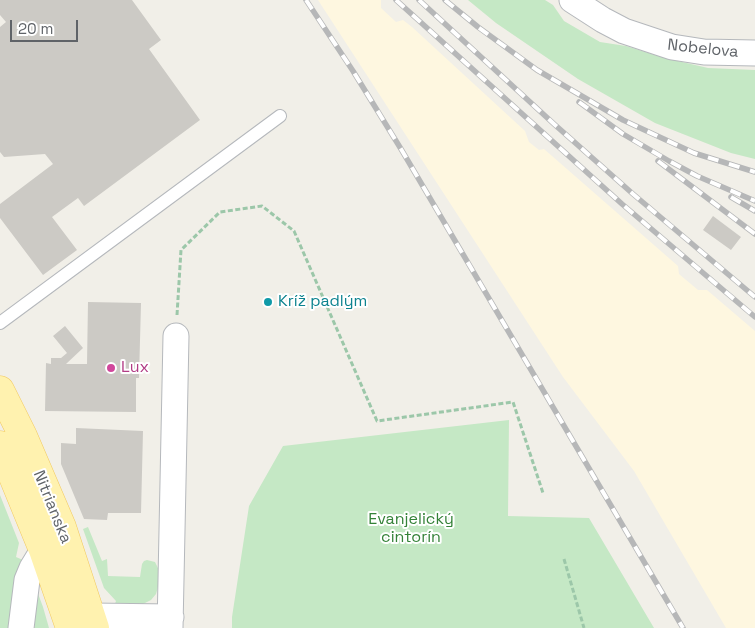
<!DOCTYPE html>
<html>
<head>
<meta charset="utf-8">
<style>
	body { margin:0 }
	#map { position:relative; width:755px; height:628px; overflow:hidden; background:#f1efe8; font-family:"Space Grotesk",sans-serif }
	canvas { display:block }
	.scale { position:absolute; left:10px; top:20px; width:68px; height:22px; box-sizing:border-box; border:2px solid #5f6368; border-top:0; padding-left:6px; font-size:15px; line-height:18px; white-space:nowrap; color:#5f6368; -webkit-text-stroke:4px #fff; paint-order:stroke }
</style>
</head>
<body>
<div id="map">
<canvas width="755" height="628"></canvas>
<div class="scale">20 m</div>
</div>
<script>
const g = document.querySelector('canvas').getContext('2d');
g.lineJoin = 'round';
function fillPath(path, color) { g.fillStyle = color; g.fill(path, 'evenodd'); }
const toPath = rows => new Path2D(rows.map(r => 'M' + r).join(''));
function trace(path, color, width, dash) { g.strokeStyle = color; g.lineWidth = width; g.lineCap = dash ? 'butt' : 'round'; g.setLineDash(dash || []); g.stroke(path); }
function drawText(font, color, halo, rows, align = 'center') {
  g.font = font + ' "Space Grotesk",sans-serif'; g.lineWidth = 4; g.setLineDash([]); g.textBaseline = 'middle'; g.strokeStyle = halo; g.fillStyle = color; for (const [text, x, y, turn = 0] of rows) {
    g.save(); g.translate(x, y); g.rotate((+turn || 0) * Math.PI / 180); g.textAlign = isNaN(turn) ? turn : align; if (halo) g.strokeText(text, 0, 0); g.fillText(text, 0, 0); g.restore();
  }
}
fillPath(toPath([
	[318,0,381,0,381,8,396,22,403,20,412,27,525,131,529,142,539,150,544,149,678,266,679,274,698,290,707,290,755,331,755,628,726,628,634,471,563,377]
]), '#fef7e0');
fillPath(toPath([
	[468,0,545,0,553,5,564,21,600,42,626,46,665,58,708,68,755,70,755,159,731,153,655,123,578,79,496,23],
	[509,420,508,516,589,518,654,628,232,628,232,617,249,506,283,446],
	[0,495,19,543,16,557,23,560,13,628,0,628],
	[88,527,102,561,107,559,108,576,140,577,142,564,144,561,147,560,155,562,158,568,158,587,156,594,151,600,143,604,114,606,116,601,104,588,83,529],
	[34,583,43,607,49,628,29,628]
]), '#c5e8c5');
fillPath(toPath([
	[0,0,132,0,161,40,149,49,200,120,84,206,78,198,52,217,77,250,43,275,0,218,0,204,53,164,45,154,4,157,0,152,0,27,6,22,0,15],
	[713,216,741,237,731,250,703,230],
	[88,302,141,303,139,378,136,378,136,412,45,411,46,363,51,364,51,358,61,358,67,353,53,336,65,326,83,348,66,364,87,364],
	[76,428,143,431,141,513,108,513,107,520,84,519,61,464,61,443,76,444]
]), '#cccac5');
const service = toPath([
	[0,323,280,116]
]);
const minor = toPath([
	[572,0,603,20,624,31,672,47,704,52,755,53],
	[91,616,171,617],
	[21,628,27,580,32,568,43,550],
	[170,628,176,336]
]);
const primary = toPath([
	[0,390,23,436,62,527,95,628],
	[0,445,43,550,70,628]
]);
trace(service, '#b5b8bc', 14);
trace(minor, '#b5b8bc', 27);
trace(primary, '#f2c960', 29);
trace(toPath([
	[177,315,181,250,220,212,262,206,294,231,377,421,513,402,543,493],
	[564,559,584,628]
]), '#9cc7a9', 3, [5, 2.5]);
trace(service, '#fff', 12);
trace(minor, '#fff', 25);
trace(primary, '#fff2af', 28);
const rail = toPath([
	[306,0,353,71,401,149,683,628],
	[396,0,622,204,755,317],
	[419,0,554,124,633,194,755,297],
	[445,0,478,27,537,70,623,120,694,153,755,172],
	[579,102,623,134,669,161,697,176,755,201],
	[658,161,755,234],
	[731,197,755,211]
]);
trace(rail, '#b6b7b8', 5.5);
trace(rail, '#fff', 4, [11]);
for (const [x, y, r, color] of [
	[268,302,5,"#0f9aa8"],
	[111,368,5,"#d1479c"]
]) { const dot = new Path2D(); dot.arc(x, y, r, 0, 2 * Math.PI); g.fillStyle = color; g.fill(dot); trace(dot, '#fff', 2); }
drawText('16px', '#5f6368', '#fff', [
	["Nobelova",703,49,6],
	["Nitrianska",52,507,68]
]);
drawText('16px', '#0d838f', '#fff', [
	["Kríž padlým",278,302]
], 'left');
drawText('16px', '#b23c85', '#fff', [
	["Lux",121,368]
], 'left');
drawText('16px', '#348238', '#fff', [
	["Evanjelický",411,520],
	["cintorín",411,538]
]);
</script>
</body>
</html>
